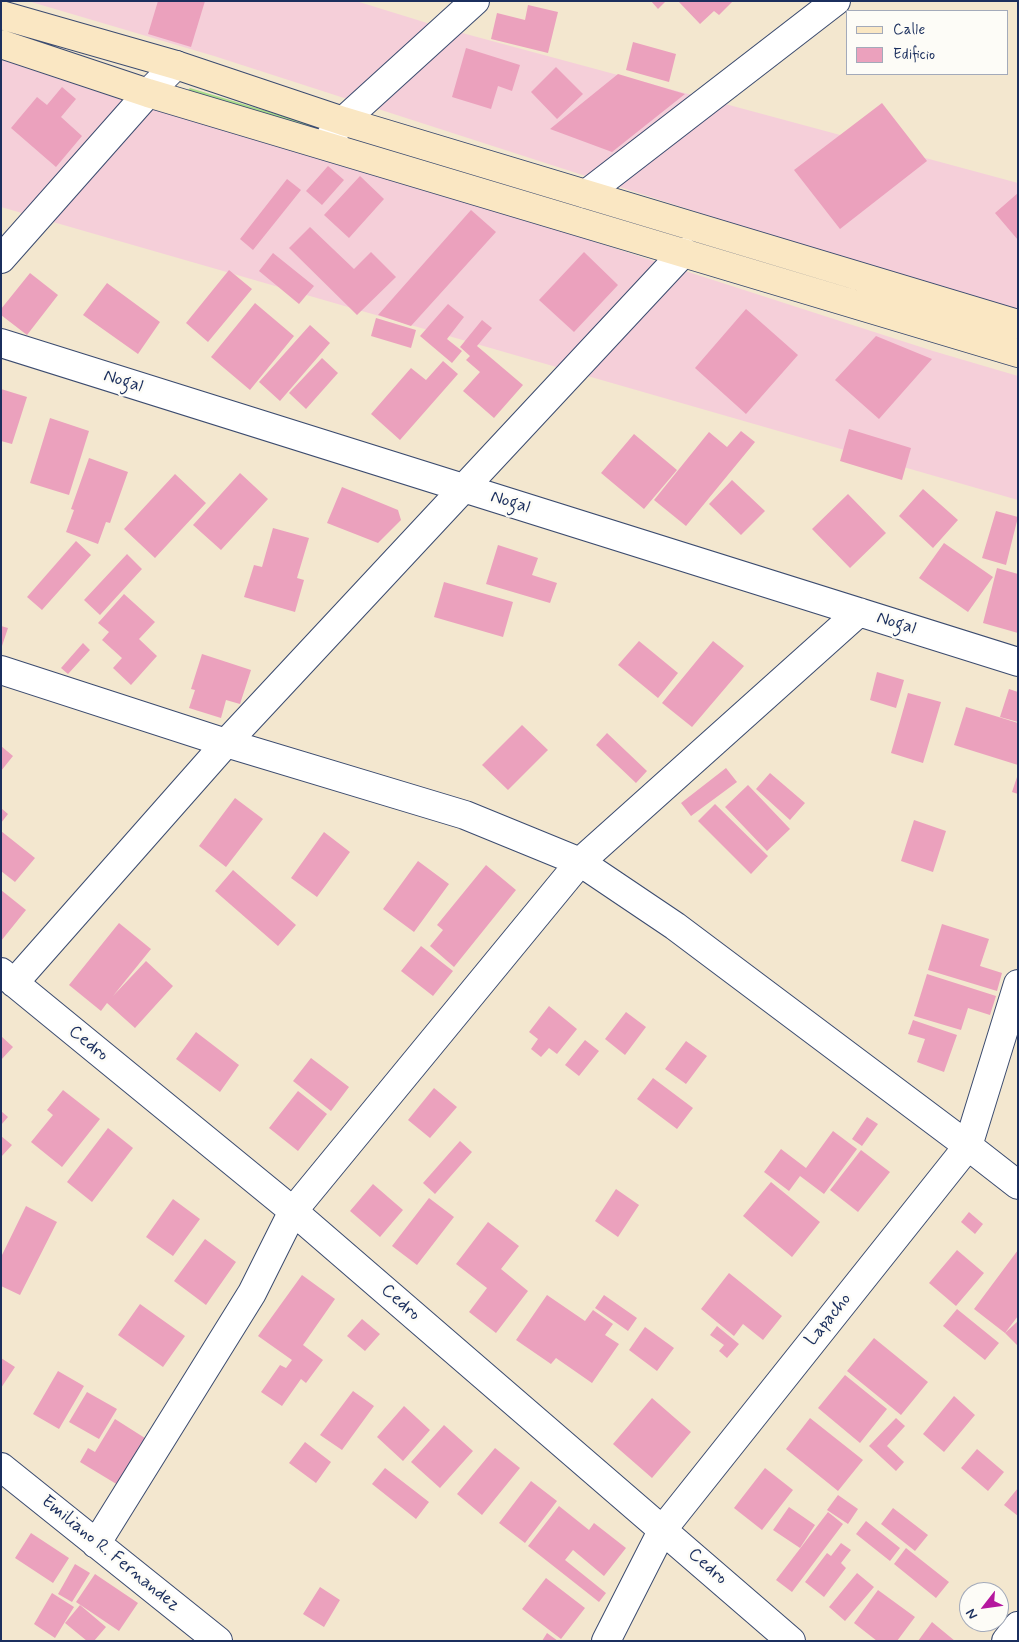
<!DOCTYPE html>
<html>
<head>
<meta charset="utf-8">
<style>
	body { margin:0 }
	#map { position:relative; width:1019px; height:1642px; overflow:hidden; background:#f3e7cf; font-family:Mynerve,sans-serif }
	canvas { display:block }
	.frame { position:absolute; inset:0; border:2px solid #1b2f5e; pointer-events:none }
	.legend { position:absolute; left:846px; top:10px; width:162px; height:65px; box-sizing:border-box; background:#fdfcf7; border:1px solid #a3aaba; margin:0; padding:6px 9px; list-style:none; font-size:15px; color:#1b2f5e }
	.legend li { display:flex; align-items:center; gap:10px; height:25px }
	.legend b { width:25px; border:1px solid #a3aaba }
	.north { position:absolute; left:959px; top:1582px; width:50px; height:50px; box-sizing:border-box; background:#fdfcf7; border:1px solid #a3aaba; border-radius:50%; rotate:240deg; font-size:14px; font-weight:700; line-height:20px; text-align:center; color:#1b2f5e }
	.north::after { content:''; display:block; margin:auto; width:18px; height:22px; background:#b5179e; clip-path:polygon(50% 0,100% 100%,50% 72%,0 100%) }
</style>
</head>
<body>
<div id="map">
<canvas width="1019" height="1642"></canvas>
<div class="frame"></div>
<ul class="legend">
<li><b style="height:6px;background:#fae7c3"></b>Calle</li>
<li><b style="height:14px;background:#eba1bd"></b>Edificio</li>
</ul>
<div class="north">N</div>
</div>
<script>
const g = document.querySelector('canvas').getContext('2d');
g.lineJoin = 'round';
function fillPath(path, color) { g.fillStyle = color; g.fill(path, 'evenodd'); }
const toPath = rows => new Path2D(rows.map(r => 'M' + r).join(''));
function trace(path, color, width, dash) { g.strokeStyle = color; g.lineWidth = width; g.lineCap = dash ? 'butt' : 'round'; g.setLineDash(dash || []); g.stroke(path); }
function drawText(font, color, halo, rows, align = 'center') {
  g.font = font + ' Mynerve,sans-serif'; g.lineWidth = 5; g.setLineDash([]); g.textBaseline = 'middle'; g.strokeStyle = halo; g.fillStyle = color; for (const [text, x, y, turn = 0] of rows) {
    g.save(); g.translate(x, y); g.rotate((+turn || 0) * Math.PI / 180); g.textAlign = isNaN(turn) ? turn : align; if (halo) g.strokeText(text, 0, 0); g.fillText(text, 0, 0); g.restore();
  }
}
fillPath(toPath([
	[28,1,356,1,440,27,1018,183,1018,312,818,251,214,56],
	[1,59,177,107,933,351,1018,376,1018,500,1,207]
]), '#f5cfd9');
fillPath(toPath([
	[190,88,313,125,314,128,187,91],
	[384,147,574,204,574,206,383,149]
]), '#a9dc8b');
fillPath(toPath([
	[158,1,205,1,191,47,148,34],
	[651,1,666,1,658,9],
	[678,1,733,1,719,15,714,11,700,24],
	[528,5,558,12,548,53,491,39,497,13,525,20],
	[633,42,676,54,669,82,626,70],
	[466,48,520,65,512,91,498,86,491,109,452,97],
	[556,67,583,94,557,119,531,92],
	[618,74,685,94,612,152,550,129],
	[62,87,76,99,61,117,82,136,56,167,11,128,37,97,47,105],
	[882,103,927,161,840,229,794,170],
	[328,166,344,180,322,205,306,191],
	[360,176,384,199,349,238,324,215],
	[287,179,301,190,253,250,240,239],
	[1018,193,1018,240,995,213],
	[471,210,496,232,411,326,378,315],
	[310,227,354,269,371,252,396,277,357,315,289,248],
	[584,252,618,285,574,332,539,300],
	[273,253,314,286,299,304,259,271],
	[229,270,252,289,208,342,186,323],
	[30,273,58,295,27,335,1,315,1,309],
	[107,283,160,322,138,354,83,315],
	[255,303,294,336,250,390,211,357],
	[448,304,464,317,447,339,462,351,452,363,420,336],
	[746,309,798,355,746,414,695,368],
	[376,318,416,330,411,348,371,336],
	[482,320,492,328,477,346,523,385,494,418,463,391,480,372,466,360,470,356,460,347],
	[310,325,330,343,280,401,259,382],
	[876,336,932,359,879,419,835,380],
	[322,358,338,373,306,409,289,393],
	[443,361,458,374,400,440,371,414,411,368,426,380],
	[1,389,27,397,12,444,1,441],
	[50,418,89,431,69,495,30,483],
	[849,429,911,448,902,480,840,461],
	[741,431,755,442,686,526,654,500,709,432,727,447],
	[634,434,677,470,644,509,601,473],
	[89,458,128,472,110,523,106,522,98,544,66,532,74,510,71,509],
	[240,473,268,499,221,550,193,525],
	[175,474,206,503,155,558,124,529],
	[732,480,765,511,741,535,709,504],
	[342,487,398,510,401,520,378,543,327,523],
	[923,489,958,520,933,548,899,516],
	[848,494,886,533,850,568,812,529],
	[996,511,1018,517,1006,565,982,558],
	[273,528,309,538,297,578,304,580,295,612,244,597,254,565,262,567],
	[76,541,91,555,42,610,27,597],
	[944,543,993,577,968,612,919,578],
	[498,545,538,558,532,575,557,583,550,603,486,584],
	[127,554,142,569,100,615,84,600],
	[997,568,1018,574,1018,633,983,623],
	[444,582,513,602,503,637,434,617],
	[124,594,155,622,139,639,157,656,131,685,113,668,122,658,102,640,109,632,98,623],
	[1,626,8,628,2,646,1,646],
	[639,641,678,673,658,698,618,665],
	[713,641,744,666,692,727,662,703],
	[83,643,90,650,68,674,61,668],
	[202,654,251,670,240,704,226,700,221,718,189,708,195,690,191,689],
	[877,672,904,680,896,708,870,700],
	[1009,689,1018,692,1018,722,1000,717],
	[908,693,941,702,923,763,891,753],
	[966,707,1018,723,1018,765,954,745],
	[522,725,548,750,508,790,482,765],
	[607,733,647,771,636,783,596,745],
	[1,746,13,756,1,771],
	[726,768,737,782,691,816,681,803],
	[770,773,805,803,790,820,756,789],
	[1017,777,1018,777,1018,794,1012,792],
	[748,785,790,829,767,851,725,807],
	[235,798,263,819,226,867,199,846],
	[715,804,768,856,751,874,698,821],
	[1,808,8,814,1,823],
	[914,820,946,831,933,872,901,861],
	[1,831,35,858,15,882,1,871],
	[324,832,350,852,317,897,291,878],
	[418,861,449,884,414,932,383,909],
	[486,865,516,890,454,967,430,946,443,930,437,925],
	[233,870,296,925,278,946,215,891],
	[1,890,26,910,1,941],
	[119,923,151,949,113,996,146,961,173,986,135,1028,107,1003,101,1011,69,985],
	[942,924,989,939,980,966,1002,973,997,991,928,970],
	[421,946,453,971,433,996,401,971],
	[927,974,996,996,990,1015,968,1008,961,1030,914,1016],
	[549,1006,577,1029,557,1054,549,1048,541,1057,531,1049,538,1039,529,1032],
	[626,1012,646,1027,625,1055,605,1039],
	[913,1020,957,1035,944,1072,917,1062,925,1039,908,1034],
	[196,1032,239,1065,220,1092,176,1059],
	[1,1036,13,1047,1,1060],
	[585,1040,599,1051,579,1076,565,1065],
	[686,1041,707,1056,686,1084,665,1069],
	[311,1058,349,1087,331,1111,293,1081],
	[653,1078,693,1108,677,1129,637,1099],
	[434,1088,457,1107,430,1138,408,1120],
	[63,1090,100,1119,62,1167,31,1142,53,1115,47,1110],
	[298,1091,327,1114,298,1151,269,1128],
	[1,1111,8,1117,1,1125],
	[867,1117,878,1124,862,1146,852,1139],
	[108,1128,133,1148,92,1202,67,1182],
	[833,1131,857,1149,824,1194,800,1176,789,1191,764,1172,781,1149,806,1168],
	[1,1136,12,1145,1,1157],
	[460,1141,472,1152,435,1194,423,1183],
	[861,1150,890,1172,858,1212,830,1190],
	[771,1182,820,1222,792,1257,743,1216],
	[373,1184,403,1210,380,1237,350,1211],
	[616,1189,639,1205,618,1237,595,1221],
	[429,1198,454,1217,417,1265,392,1246],
	[173,1199,200,1219,173,1256,146,1237],
	[26,1206,57,1222,20,1295,1,1286,1,1257],
	[969,1212,983,1224,975,1234,961,1222],
	[488,1222,519,1246,501,1269,528,1291,496,1333,469,1312,487,1288,456,1264],
	[205,1239,236,1262,206,1305,174,1281],
	[957,1250,984,1273,956,1306,929,1283],
	[1018,1250,1018,1316,1005,1333,1018,1321,1018,1346,1005,1333,974,1309],
	[729,1273,782,1316,763,1340,743,1324,734,1336,701,1309],
	[302,1275,335,1299,303,1345,323,1360,306,1383,301,1379,282,1406,261,1392,280,1365,286,1368,292,1360,258,1336],
	[547,1295,585,1321,593,1310,613,1324,605,1335,619,1344,592,1383,556,1358,551,1364,516,1340],
	[604,1295,637,1318,628,1331,595,1308],
	[140,1304,185,1336,163,1367,118,1335],
	[957,1309,999,1343,985,1360,943,1326],
	[362,1319,380,1334,365,1351,347,1336],
	[717,1326,739,1344,727,1358,719,1351,724,1345,710,1335],
	[645,1327,674,1348,657,1371,629,1350],
	[874,1338,928,1382,901,1415,847,1371],
	[1,1358,15,1367,1,1388],
	[58,1371,84,1386,59,1429,33,1414],
	[845,1375,887,1409,860,1443,818,1408],
	[353,1391,374,1406,342,1450,320,1435],
	[87,1392,117,1409,99,1439,69,1422],
	[954,1396,975,1415,944,1452,923,1434],
	[652,1398,691,1432,652,1478,613,1444],
	[404,1406,430,1430,403,1461,377,1437],
	[810,1418,863,1460,838,1491,786,1449],
	[896,1418,905,1426,887,1446,904,1462,896,1471,869,1446],
	[115,1419,148,1440,123,1488,80,1462,88,1448,95,1452],
	[444,1425,473,1451,440,1488,411,1462],
	[305,1442,331,1462,316,1483,289,1463],
	[495,1448,520,1468,482,1515,457,1494],
	[977,1449,1004,1472,988,1491,961,1468],
	[385,1468,429,1502,416,1519,372,1484],
	[765,1468,793,1490,762,1530,734,1508],
	[531,1481,557,1501,525,1543,499,1523],
	[1018,1488,1018,1516,1004,1505],
	[838,1495,858,1509,848,1524,827,1510],
	[559,1506,589,1530,594,1523,626,1548,604,1576,573,1550,565,1560,606,1593,599,1602,528,1546],
	[789,1507,815,1525,800,1548,773,1530],
	[893,1508,928,1535,915,1551,881,1524],
	[828,1512,843,1524,792,1592,776,1580],
	[866,1521,900,1548,890,1561,856,1534],
	[31,1533,69,1558,53,1583,15,1558],
	[841,1543,851,1550,841,1563,846,1568,824,1597,805,1582,827,1553,831,1556],
	[906,1548,949,1582,936,1598,894,1564],
	[75,1564,90,1573,72,1602,58,1594],
	[857,1573,874,1587,845,1621,829,1607],
	[95,1574,138,1603,119,1631,76,1602],
	[546,1578,585,1608,561,1639,522,1609],
	[320,1587,340,1600,324,1627,303,1614],
	[878,1590,915,1617,897,1641,877,1641,854,1623],
	[52,1593,74,1607,55,1638,34,1624],
	[80,1605,106,1627,94,1641,87,1641,65,1623],
	[932,1622,955,1641,918,1641],
	[547,1633,558,1641,542,1641]
]), '#eba1bd');
const minor = toPath([
	[330,137,343,121,475,1],
	[586,194,836,1],
	[1,343,1018,662],
	[1,670,226,743,465,815,580,862,675,926,968,1146,1018,1185],
	[1,972,293,1211,791,1641],
	[14,983,226,743,684,252],
	[1,1467,218,1641],
	[96,1544,252,1293,293,1211,580,862,859,612],
	[606,1641,663,1529,968,1146,1018,984],
	[1006,1641,1018,1626]
]);
const tertiary = toPath([
	[1,259,148,93,176,65]
]);
const secondary = toPath([
	[1,15,176,65,343,121,1018,324],
	[1,44,148,93,1018,353]
]);
trace(minor, '#3b4b6f', 30);
trace(tertiary, '#3b4b6f', 30);
trace(secondary, '#3b4b6f', 30);
trace(minor, '#fff', 28);
trace(tertiary, '#fff', 28);
trace(secondary, '#fae7c3', 28);
drawText('18px', '#1b2f5e', '#fdfcf7', [
	["Nogal",123,382,17],
	["Nogal",510,503,17],
	["Nogal",896,624,17],
	["Cedro",88,1044,39],
	["Cedro",400,1303,41],
	["Lapacho",829,1320,-51],
	["Emiliano R. Fernandez",110,1554,39],
	["Cedro",707,1567,41]
]);
</script>
</body>
</html>
